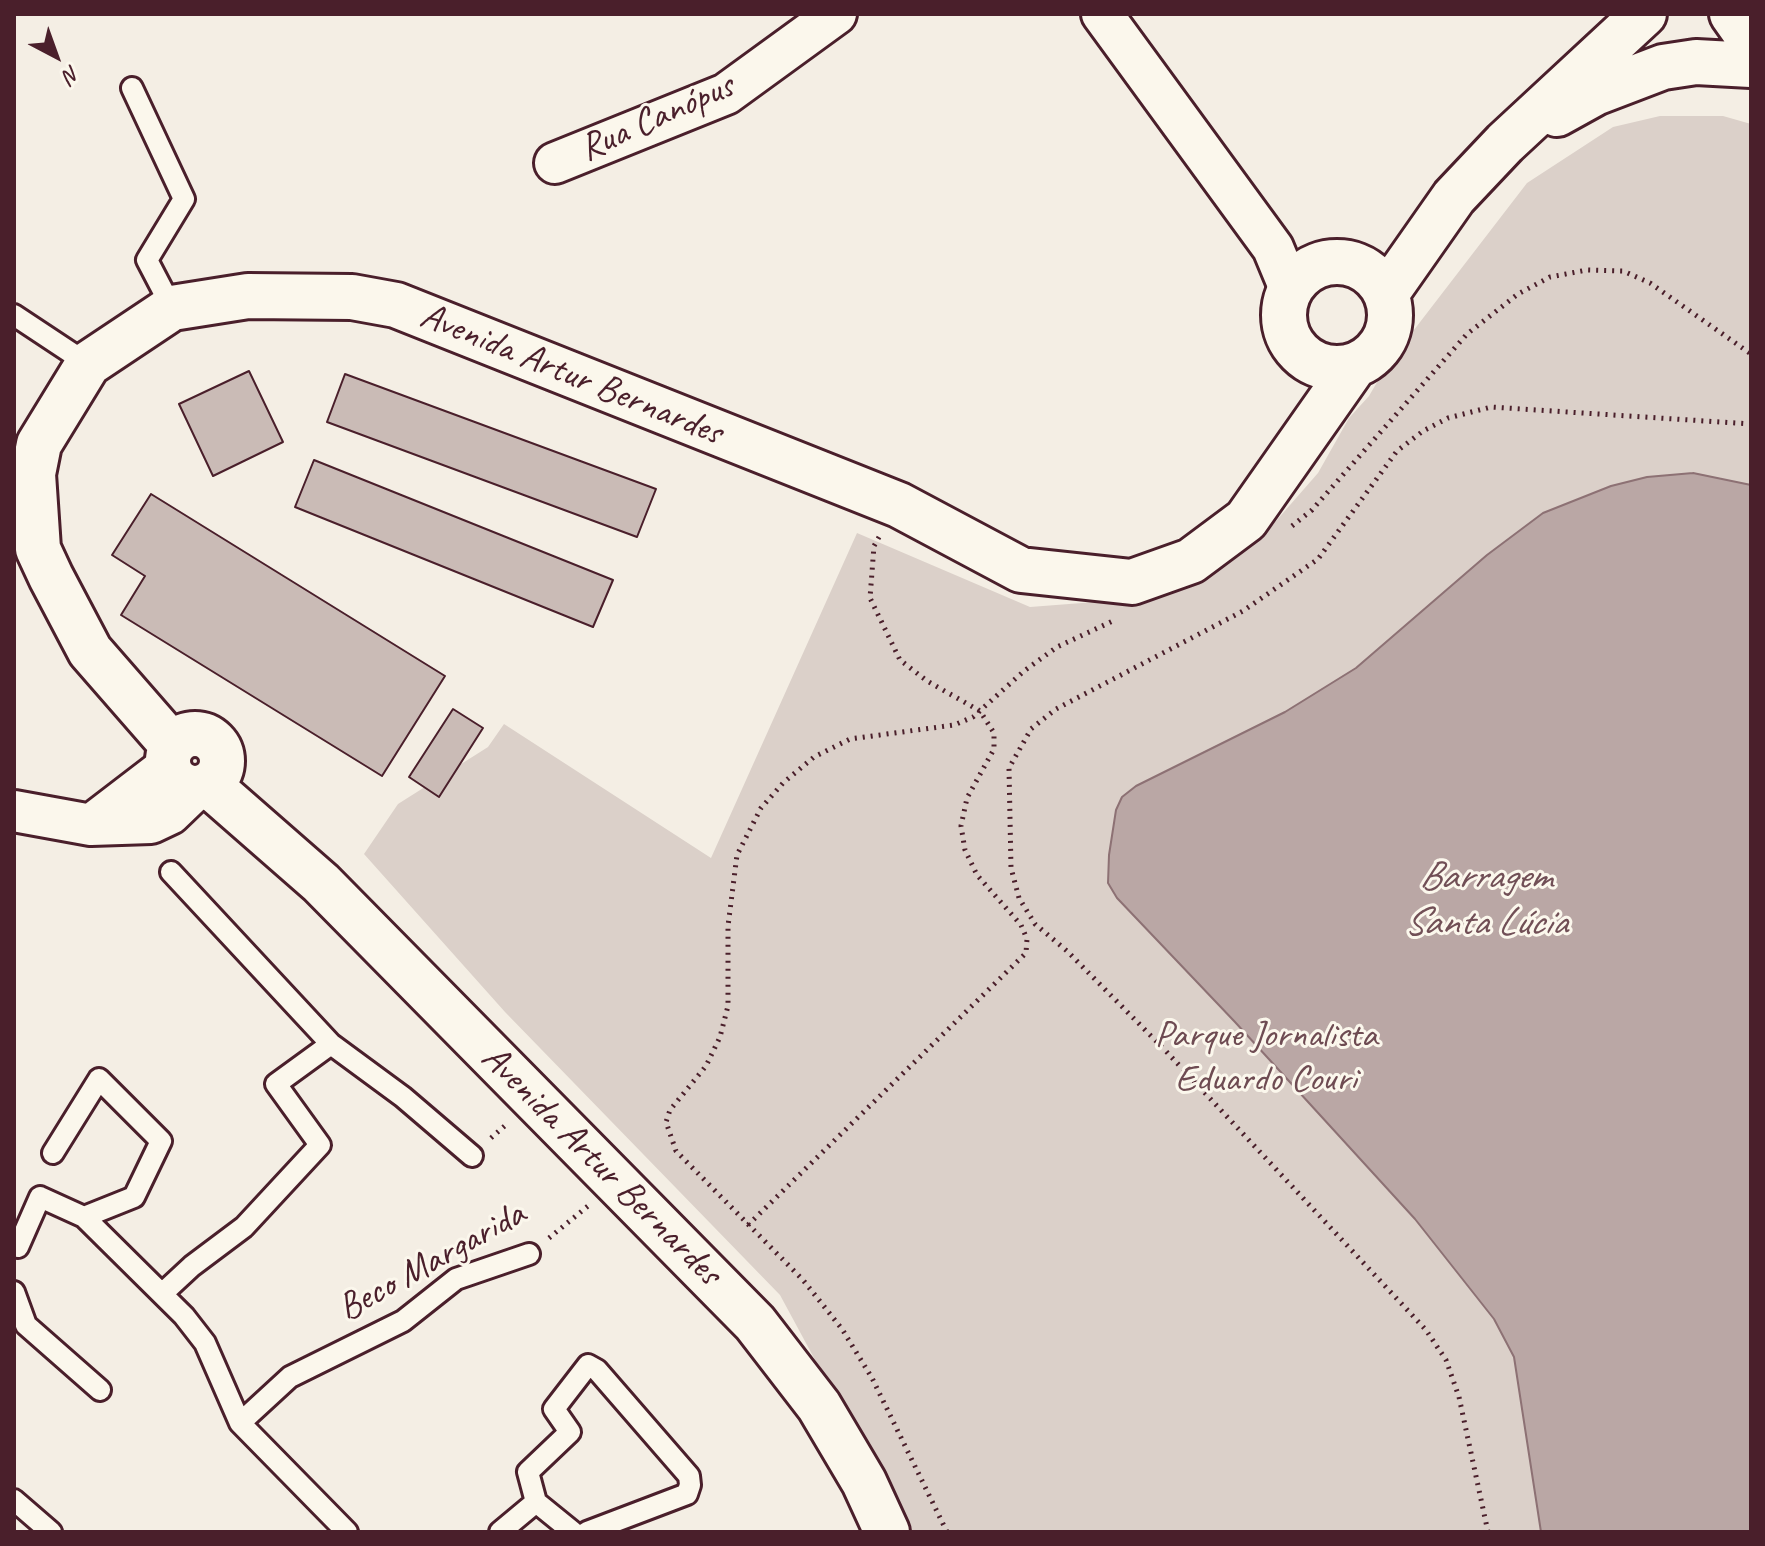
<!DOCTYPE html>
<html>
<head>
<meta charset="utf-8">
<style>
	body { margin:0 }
	#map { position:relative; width:1765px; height:1546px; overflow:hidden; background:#f4eee4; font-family:Caveat,sans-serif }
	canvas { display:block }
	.frame { position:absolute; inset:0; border:16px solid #4a1f2b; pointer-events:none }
	.north { position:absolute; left:16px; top:16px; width:80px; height:80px; -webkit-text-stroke:6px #fbf7ec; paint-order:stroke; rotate:139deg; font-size:22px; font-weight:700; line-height:32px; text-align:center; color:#4a1f2b }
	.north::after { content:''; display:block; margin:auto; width:28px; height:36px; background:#4a1f2b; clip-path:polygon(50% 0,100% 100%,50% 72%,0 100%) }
</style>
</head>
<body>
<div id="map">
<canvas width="1765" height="1546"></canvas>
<div class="frame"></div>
<div class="north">N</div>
</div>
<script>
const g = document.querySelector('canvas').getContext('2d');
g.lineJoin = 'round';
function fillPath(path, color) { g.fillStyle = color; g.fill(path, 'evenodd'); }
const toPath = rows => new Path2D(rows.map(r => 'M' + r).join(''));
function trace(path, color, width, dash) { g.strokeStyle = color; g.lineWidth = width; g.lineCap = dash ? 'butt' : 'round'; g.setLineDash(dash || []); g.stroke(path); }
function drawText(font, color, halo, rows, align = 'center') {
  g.font = font + ' Caveat,sans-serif'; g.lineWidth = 6; g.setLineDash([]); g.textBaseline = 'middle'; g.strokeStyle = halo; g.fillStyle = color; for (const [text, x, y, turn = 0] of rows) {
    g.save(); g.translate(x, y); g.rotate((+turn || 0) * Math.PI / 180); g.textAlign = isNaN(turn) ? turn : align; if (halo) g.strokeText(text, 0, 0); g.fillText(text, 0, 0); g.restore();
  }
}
fillPath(toPath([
	[1660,116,1723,116,1751,124,1751,1532,908,1532,780,1295,505,1012,364,854,398,804,488,747,504,724,711,858,857,533,1030,607,1147,598,1220,565,1269,529,1318,473,1349,418,1369,396,1387,365,1527,183,1613,127]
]), '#dbd0c9');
const water = toPath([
	[1693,473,1751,485,1751,1532,1541,1532,1514,1357,1494,1319,1415,1219,1235,1022,1117,898,1108,883,1109,855,1116,810,1122,797,1136,786,1285,712,1356,668,1487,555,1543,513,1611,486,1647,477,1693,473]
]);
fillPath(water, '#baa7a5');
trace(water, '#8d7174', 2);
const building = toPath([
	[249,371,283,442,213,476,179,404,249,371],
	[345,374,656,489,637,537,327,422,345,374],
	[314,460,613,580,593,627,295,507,314,460],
	[151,494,445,676,382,776,121,615,145,576,112,555,151,494],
	[453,709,483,728,439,797,409,777,453,709]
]);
fillPath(building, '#cabbb6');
trace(building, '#4a1f2b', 2);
const service = toPath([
	[132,88,184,199,147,260,172,308],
	[14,315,88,364],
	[171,872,331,1044],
	[84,1217,184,1316,205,1343,240,1423,347,1532],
	[14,1245,18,1247,40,1197,84,1217,134,1197,161,1141,99,1079,53,1153],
	[14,1292,26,1325,100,1390],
	[164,1292,192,1266,244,1227,320,1145,276,1084,331,1044,403,1097,472,1156],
	[240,1423,290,1377,403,1321,456,1279,529,1254],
	[14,1500,51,1532],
	[536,1502,528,1472,570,1432,554,1409,588,1365,597,1370,689,1476,690,1485,687,1494,587,1532],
	[500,1532,536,1502,573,1532]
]);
const minor = toPath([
	[1102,14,1273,248,1290,289],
	[555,163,726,94,836,14],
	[14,811,91,825,151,823,170,814,196,789],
	[91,825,168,766]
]);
const tertiary = toPath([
	[1732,14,1751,41],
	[1557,114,1595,93,1663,67,1696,62,1751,65],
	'1284 315a53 53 0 1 1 106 0a53 53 0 1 1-106 0Z',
	[1386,294,1454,197,1505,143,1644,14],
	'168 761a27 27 0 1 1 54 0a27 27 0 1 1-54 0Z',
	[172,745,90,651,51,577,38,549,33,474,39,444,88,364,172,308,248,296,352,297,396,305,899,505,1021,570,1132,582,1191,561,1246,520,1354,366],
	[209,785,321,883,755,1323,819,1406,864,1482,887,1532]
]);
trace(service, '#4a1f2b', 26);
trace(minor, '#4a1f2b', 46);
trace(tertiary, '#4a1f2b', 50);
trace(toPath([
	[1292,526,1312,510,1467,334,1518,294,1550,277,1587,270,1623,271,1650,283,1751,354],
	[491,1138,508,1123],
	[748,1225,1026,953,1027,939,1021,925,977,875,965,850,961,826,967,798,994,749,994,733,980,711,927,681,900,660,870,598,874,546,879,537],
	[549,1238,588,1206],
	[947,1532,872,1378,842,1329,803,1280,676,1151,666,1122,670,1110,706,1066,720,1037,728,1006,728,926,737,855,761,808,783,783,814,757,850,739,954,725,973,717,1024,671,1057,647,1115,620],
	[1488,1532,1459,1397,1446,1360,1426,1330,1163,1048,1067,951,1035,924,1019,898,1011,868,1009,768,1031,729,1056,709,1243,611,1318,559,1397,451,1423,431,1448,418,1491,407,1751,424]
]), '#4a1f2b', 5, [2, 6]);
trace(service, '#fbf7ec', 20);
trace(minor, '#fbf7ec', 40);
trace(tertiary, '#fbf7ec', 44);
drawText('38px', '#4a1f2b', '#fbf7ec', [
	["Rua Canópus",657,118,-24],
	["Avenida Artur Bernardes",571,375,22],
	["Avenida Artur Bernardes",601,1166,45],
	["Beco Margarida",432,1262,-29]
]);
drawText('38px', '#6e4b52', '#fbf7ec', [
	["Parque Jornalista",1266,1036],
	["Eduardo Couri",1266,1080]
]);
drawText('italic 40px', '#714f56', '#fbf7ec', [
	["Barragem",1485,878],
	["Santa Lúcia",1485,924]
]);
</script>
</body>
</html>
